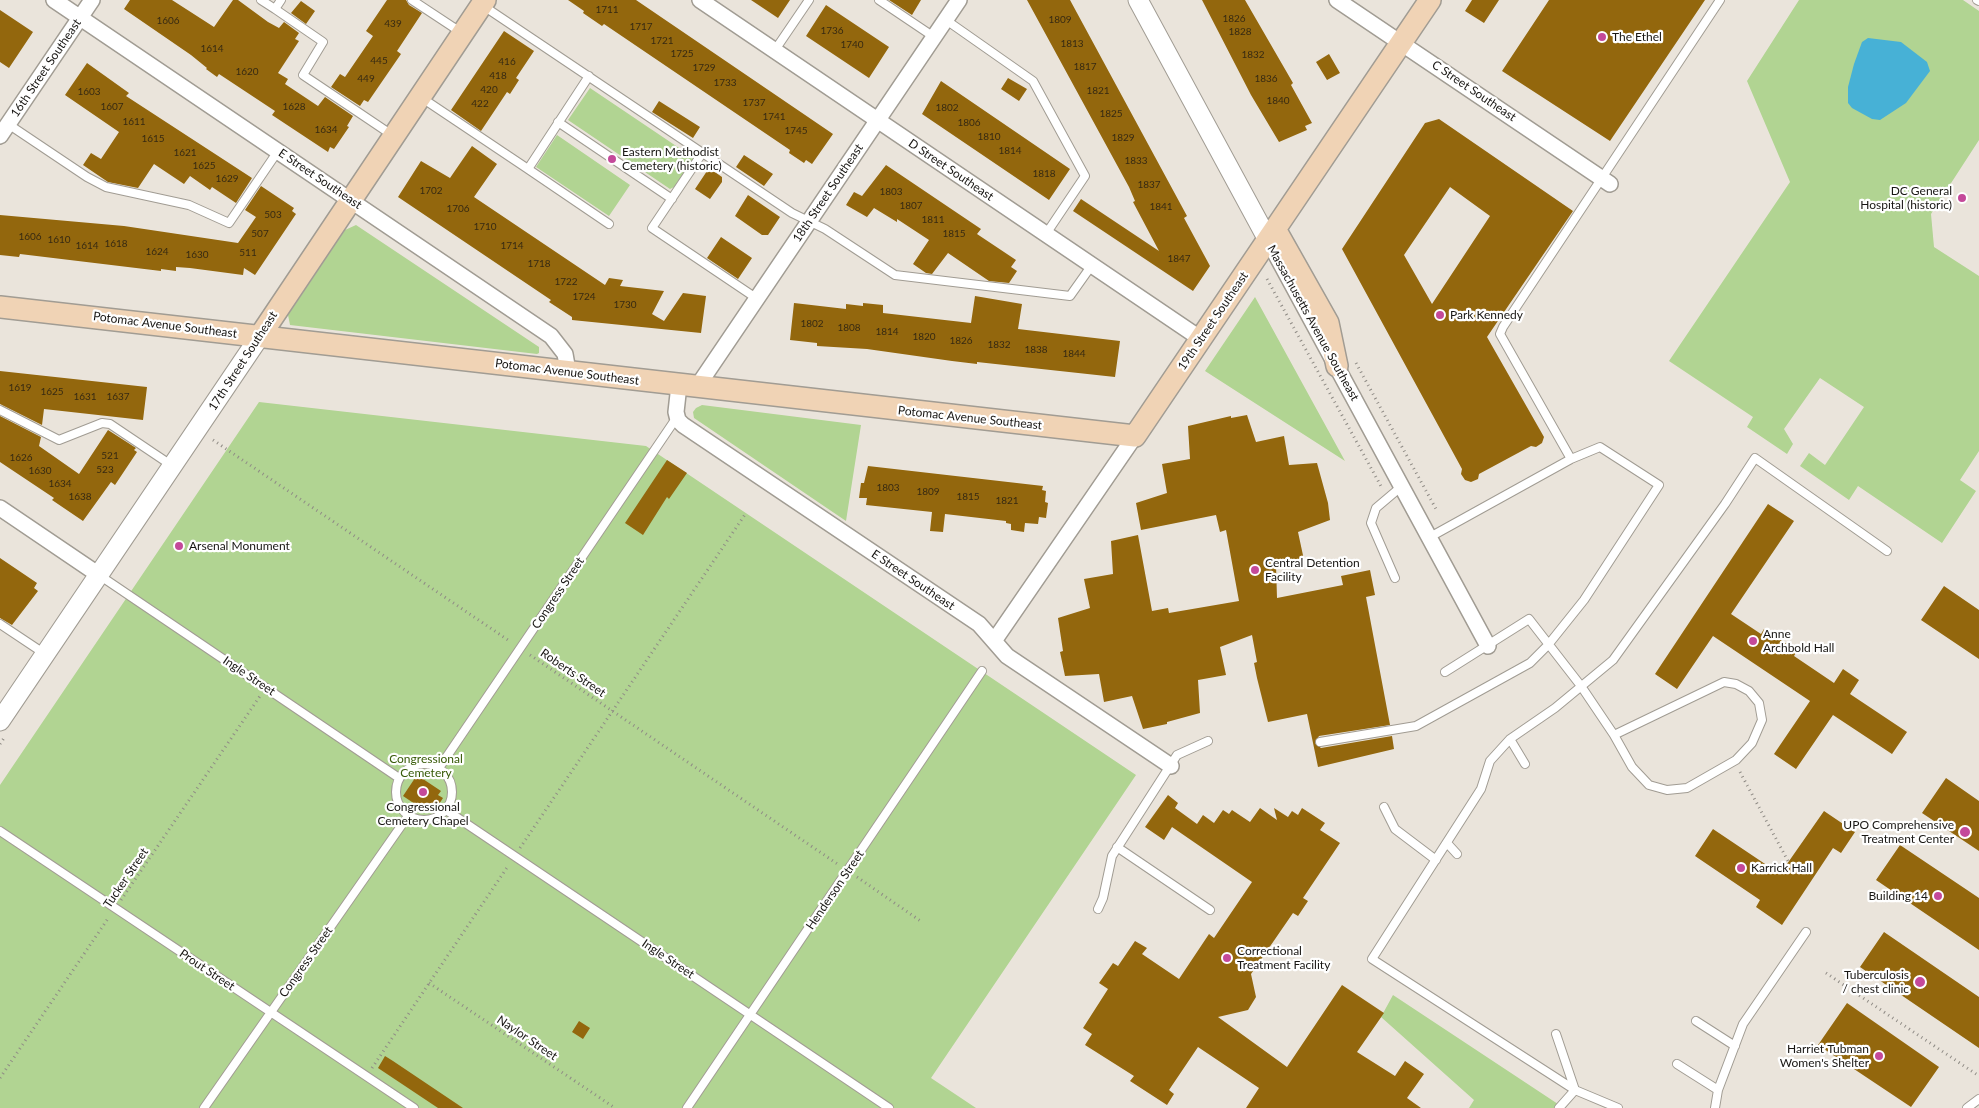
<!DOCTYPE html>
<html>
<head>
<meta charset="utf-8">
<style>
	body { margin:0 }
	canvas { display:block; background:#eae4db }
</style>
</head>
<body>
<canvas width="1979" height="1108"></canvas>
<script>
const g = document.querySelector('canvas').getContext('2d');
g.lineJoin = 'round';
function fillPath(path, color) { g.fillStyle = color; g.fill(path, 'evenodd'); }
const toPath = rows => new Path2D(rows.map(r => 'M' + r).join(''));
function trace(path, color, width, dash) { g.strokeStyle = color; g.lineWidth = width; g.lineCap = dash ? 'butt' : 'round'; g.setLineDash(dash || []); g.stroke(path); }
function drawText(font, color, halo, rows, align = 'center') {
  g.font = font + ' Lato,sans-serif'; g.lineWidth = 4.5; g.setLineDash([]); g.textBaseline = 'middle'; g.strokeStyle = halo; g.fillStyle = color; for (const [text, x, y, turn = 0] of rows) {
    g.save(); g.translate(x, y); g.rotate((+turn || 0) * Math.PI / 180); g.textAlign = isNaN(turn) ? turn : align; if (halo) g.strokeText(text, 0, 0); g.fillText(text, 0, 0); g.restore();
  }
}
fillPath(toPath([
	[1799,0,1963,0,1979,11,1979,140,1931,214,1934,247,1979,276,1979,451,1960,480,1976,491,1942,543,1858,486,1849,500,1800,466,1809,453,1825,465,1864,407,1820,378,1784,429,1793,444,1787,454,1747,427,1753,417,1669,361,1790,182,1747,81],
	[590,88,694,158,674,187,670,189,568,120],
	[557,135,630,185,609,216,536,167],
	[356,225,539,347,539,353,537,354,290,325,288,315,345,230],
	[1255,297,1345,461,1205,371],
	[259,402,646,446,1136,775,931,1078,976,1108,0,1108,0,785],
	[702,405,861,425,846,521,694,418,693,412,696,408],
	[1393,995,1564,1108,1469,1108,1474,1100,1381,1017]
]), '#b1d492');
fillPath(toPath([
	[1868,38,1901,42,1927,62,1930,71,1906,103,1880,120,1872,119,1852,108,1848,103,1848,87,1854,64,1862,42]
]), '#47b1d6');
fillPath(toPath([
	[130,0,172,0,214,27,233,0,238,0,268,22,279,28,284,22,299,33,295,39,299,41,278,73,288,79,285,84,318,106,325,97,353,116,347,126,349,127,334,149,330,147,328,152,272,115,275,111,219,74,217,77,206,69,207,68,191,55,124,9],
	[387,0,406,0,409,5,422,13,397,51,401,54,368,102,364,100,360,106,331,87,340,74,345,77,373,36,366,31],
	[568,0,636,0,833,134,812,164,806,160,804,163,789,153,790,150,604,24,602,26,583,13,584,11],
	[751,0,790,0,778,18],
	[889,0,921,0,912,15],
	[1027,0,1070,0,1187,216,1184,218,1210,266,1193,291,1073,211,1081,199,1159,251,1133,202,1135,201,1129,187],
	[1202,0,1245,0,1293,83,1291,85,1312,123,1305,126,1307,130,1279,142,1251,95],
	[1472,0,1499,0,1484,23,1465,11],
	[1549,0,1705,0,1610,141,1502,71],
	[301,1,315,11,306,24,291,13],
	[826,5,889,47,869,78,806,36],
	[0,10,33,32,9,68,0,62],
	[504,31,534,51,516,78,519,80,510,94,507,92,481,131,451,110],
	[1329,54,1340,73,1327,80,1316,62],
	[87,63,129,93,126,96,252,178,236,203,212,187,210,190,190,176,184,184,154,164,138,188,108,182,83,165,91,153,101,159,119,132,65,95],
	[1008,78,1027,89,1019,101,1001,89],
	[941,81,1070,169,1049,200,922,114],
	[659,101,700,127,693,138,652,112],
	[1439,119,1573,211,1487,337,1544,437,1542,443,1536,447,1531,446,1479,474,1478,479,1471,482,1465,480,1461,474,1462,469,1342,249,1425,123],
	[1450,187,1490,216,1432,304,1404,255],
	[472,146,497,164,474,197,605,285,609,278,623,280,620,286,664,291,652,314,664,321,683,293,706,296,701,333,572,320,572,317,549,302,551,300,398,197,421,161,450,178],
	[744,155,773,174,764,186,736,167],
	[886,165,981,229,977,234,1016,260,1011,267,1017,271,1009,283,989,281,948,253,932,274,926,273,913,264,929,240,897,219,897,222,874,208,867,217,846,205,854,192,862,196],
	[709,168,722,177,722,182,710,199,695,189],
	[261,186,294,208,292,211,296,214,255,275,244,268,243,275,190,268,176,267,176,271,161,269,161,271,20,254,19,257,0,255,0,215,124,226,238,243,256,217,245,210],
	[748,195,780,217,768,235,762,235,735,216],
	[721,237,752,258,738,279,707,258],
	[975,296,1022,304,1018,329,1120,341,1115,377,977,362,977,364,952,361,867,349,817,346,817,343,790,340,794,303,846,309,846,304,863,306,863,303,883,305,883,313,971,323],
	[0,371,147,387,143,420,44,409,42,425,0,404],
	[1247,415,1256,442,1284,436,1289,465,1317,463,1328,503,1330,520,1298,532,1304,560,1276,565,1277,598,1343,585,1341,576,1370,570,1375,595,1366,597,1390,725,1319,736,1315,743,1321,748,1392,736,1394,749,1318,767,1307,714,1268,722,1257,678,1254,663,1257,662,1252,635,1220,647,1226,675,1198,680,1200,713,1167,722,1167,724,1143,729,1132,696,1104,702,1099,674,1065,676,1060,652,1063,651,1058,618,1090,608,1084,579,1113,574,1111,541,1138,535,1152,611,1168,608,1169,613,1239,601,1226,530,1220,532,1216,515,1141,530,1136,503,1167,493,1162,464,1190,459,1188,426,1231,416,1231,418],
	[0,416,41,437,39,446,79,474,108,430,136,448,134,450,137,452,115,485,111,482,83,521,52,500,54,498,0,462],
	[667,460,687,473,669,499,667,497,643,535,625,523],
	[868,466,1043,486,1042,490,1046,491,1045,502,1048,503,1046,518,1039,517,1038,524,1025,523,1024,532,1011,530,1011,524,1006,523,1006,521,945,514,943,532,930,531,932,512,866,505,867,498,859,498,861,483,864,483],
	[1768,504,1794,521,1731,614,1761,634,1764,629,1797,651,1794,656,1834,683,1843,669,1859,680,1850,694,1907,732,1892,754,1833,715,1796,769,1774,754,1810,701,1713,636,1677,689,1655,674],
	[0,558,37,583,34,588,38,591,12,625,0,618],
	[1944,586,1979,610,1979,659,1921,620],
	[417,775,441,791,438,795,443,798,434,812,429,809,427,812,403,796],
	[1946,778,1979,801,1979,851,1922,813],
	[1168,795,1178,803,1175,808,1197,824,1203,815,1214,823,1223,810,1229,814,1232,810,1250,822,1260,808,1277,820,1274,808,1288,817,1292,811,1298,815,1302,808,1325,823,1320,830,1340,843,1303,898,1308,901,1298,916,1293,913,1251,974,1256,997,1248,1010,1218,1017,1287,1067,1342,985,1384,1013,1357,1052,1395,1076,1405,1061,1424,1074,1407,1098,1421,1108,1246,1108,1259,1088,1198,1047,1169,1090,1174,1094,1167,1105,1130,1081,1134,1076,1085,1045,1092,1034,1083,1028,1108,989,1099,983,1113,963,1118,966,1135,941,1147,948,1142,954,1179,979,1209,934,1214,938,1252,882,1172,827,1164,840,1145,827],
	[1824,811,1855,832,1841,853,1833,848,1782,925,1756,907,1760,900,1695,856,1713,829,1780,874],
	[1900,845,1979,898,1979,950,1876,880],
	[1884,932,1979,997,1979,1048,1860,967],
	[1847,1003,1939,1067,1911,1107,1818,1045],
	[579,1021,590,1028,583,1039,572,1032],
	[385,1056,393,1061,463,1108,438,1108,378,1068]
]), '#93670d');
const service = toPath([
	[261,0,275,9],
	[281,0,275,9,323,42,303,75,392,135],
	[412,0,462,33],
	[879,0,934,37],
	[1977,0,1979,1],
	[482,5,792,213,825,229,895,275,1070,296,1092,265],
	[946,20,1033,81,1085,176,1046,234],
	[775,50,809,0],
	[422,98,528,169,589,76],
	[558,122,672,199],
	[8,124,87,177,106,187,189,205,229,223,278,151],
	[703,152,652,228,756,298],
	[528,169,609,224],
	[0,410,59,440,102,423,110,424,171,465],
	[1571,459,1500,334,1503,327,1720,0],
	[99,575,399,778],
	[1395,578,1371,523,1376,508,1402,486],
	[0,624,45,654],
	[1445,672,1529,619,1581,686,1614,735,1632,767,1649,785,1667,790,1687,788,1736,760,1752,743,1762,720,1759,703,1749,691,1736,684,1724,682,1614,735],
	[1510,739,1525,764],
	[1320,742,1416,726,1530,663,1548,645,1584,600,1659,485,1600,447,1571,459,1430,537],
	'396 792a28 28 0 1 1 56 0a28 28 0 1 1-56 0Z',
	[439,768,677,417],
	[1384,807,1395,829,1436,860],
	[446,810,889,1108],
	[0,831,414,1108],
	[1447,843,1457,854],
	[1117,847,1210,910],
	[1098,909,1103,898,1112,856,1177,755,1208,741],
	[1696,1021,1735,1046],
	[1556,1034,1575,1090],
	[1677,1064,1718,1090],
	[204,1108,408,816],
	[687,1108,982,671],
	[1559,1108,1575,1090],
	[1618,1108,1575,1090,1372,959,1481,789,1490,761,1510,739,1555,708,1613,660,1725,504,1755,458,1887,551],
	[1715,1108,1718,1090,1743,1024,1806,932],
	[1967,1108,1979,1099]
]);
const minor = toPath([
	[54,0,551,336,565,354,568,371],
	[700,0,1201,339],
	[1337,0,1610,184],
	[0,136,92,0],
	[1268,240,1488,646],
	[679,385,676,412,678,420,683,425,979,624,1007,656,1171,766],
	[697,387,959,0],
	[0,508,99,575],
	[994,641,1135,436]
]);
const tertiary = toPath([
	[1138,0,1268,240],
	[0,721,260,336]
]);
const secondary = toPath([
	[1275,229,1328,323,1337,366],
	[0,307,1135,436,1430,0],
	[260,336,485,0]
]);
trace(service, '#a19c93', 10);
trace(minor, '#a19c93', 18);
trace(tertiary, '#a19c93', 21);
trace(secondary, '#a19c93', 24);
trace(toPath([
	[1267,279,1382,488],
	[1356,363,1436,509],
	[213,440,511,642],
	[530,655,839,865],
	[0,744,4,738],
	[1740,772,1788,861],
	[520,848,746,513],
	[857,877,922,922],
	[121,900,260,696],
	[1826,973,1979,1076],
	[429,983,615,1108],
	[372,1068,508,866],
	[0,1078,109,917]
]), '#8f8b85', 3, [1, 4]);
trace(service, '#fff', 8);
trace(minor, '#fff', 15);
trace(tertiary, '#fff', 19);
trace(secondary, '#f0d3b5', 21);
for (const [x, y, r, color] of [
	[1602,37,5,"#c4499a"],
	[612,159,5,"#c4499a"],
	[1962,198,5,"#c4499a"],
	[1440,315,5,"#c4499a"],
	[179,546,5,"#c4499a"],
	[1255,570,5,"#c4499a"],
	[1753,641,5,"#c4499a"],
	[423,792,5,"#c4499a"],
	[1965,832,6,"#c4499a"],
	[1741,868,5,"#c4499a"],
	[1938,896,5,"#c4499a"],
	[1227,958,5,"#c4499a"],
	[1920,982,6,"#c4499a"],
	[1879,1056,5,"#c4499a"]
]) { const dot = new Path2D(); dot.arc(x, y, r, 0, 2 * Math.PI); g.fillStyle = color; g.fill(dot); trace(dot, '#fff', 2); }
drawText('10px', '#372a12', null, [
	["1711",607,10],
	["1826",1234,19],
	["1809",1060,20],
	["1606",168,21],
	["439",393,24],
	["1717",641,27],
	["1736",832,31],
	["1828",1240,32],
	["1721",662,41],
	["1813",1072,44],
	["1740",852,45],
	["1614",212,49],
	["1725",682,54],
	["1832",1253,55],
	["445",379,61],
	["416",507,62],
	["1817",1085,67],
	["1729",704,68],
	["1620",247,72],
	["418",498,76],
	["449",366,79],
	["1836",1266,79],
	["1733",725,83],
	["420",489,90],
	["1821",1098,91],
	["1603",89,92],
	["1840",1278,101],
	["1737",754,103],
	["422",480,104],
	["1607",112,107],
	["1628",294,107],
	["1802",947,108],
	["1825",1111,114],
	["1741",774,117],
	["1611",134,122],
	["1806",969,123],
	["1634",326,130],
	["1745",796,131],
	["1810",989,137],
	["1829",1123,138],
	["1615",153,139],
	["1814",1010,151],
	["1621",185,153],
	["1833",1136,161],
	["1625",204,166],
	["1818",1044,174],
	["1629",227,179],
	["1837",1149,185],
	["1702",431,191],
	["1803",891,192],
	["1807",911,206],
	["1841",1161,207],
	["1706",458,209],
	["503",273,215],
	["1811",933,220],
	["1710",485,227],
	["507",260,234],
	["1815",954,234],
	["1606",30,237],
	["1610",59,240],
	["1618",116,244],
	["1614",87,246],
	["1714",512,246],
	["1624",157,252],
	["511",248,253],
	["1630",197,255],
	["1847",1179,259],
	["1718",539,264],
	["1722",566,282],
	["1724",584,297],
	["1730",625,305],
	["1802",812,324],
	["1808",849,328],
	["1814",887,332],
	["1820",924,337],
	["1826",961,341],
	["1832",999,345],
	["1838",1036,350],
	["1844",1074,354],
	["1619",20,388],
	["1625",52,392],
	["1631",85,397],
	["1637",118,397],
	["521",110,456],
	["1626",21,458],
	["523",105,470],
	["1630",40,471],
	["1634",60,484],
	["1803",888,488],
	["1809",928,492],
	["1638",80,497],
	["1815",968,497],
	["1821",1007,501]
]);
drawText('12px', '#181613', '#fff', [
	["The Ethel",1612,37],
	["Eastern Methodist",622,152],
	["Cemetery (historic)",622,166],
	["DC General",1952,191,"right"],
	["Hospital (historic)",1952,205,"right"],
	["Park Kennedy",1450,315],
	["Arsenal Monument",189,546],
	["Central Detention",1265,563],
	["Facility",1265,577],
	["Anne",1763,634],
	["Archbold Hall",1763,648],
	["Congressional",423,807,"center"],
	["Cemetery Chapel",423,821,"center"],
	["UPO Comprehensive",1954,825,"right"],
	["Treatment Center",1954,839,"right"],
	["Karrick Hall",1751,868],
	["Building 14",1928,896,"right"],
	["Correctional",1237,951],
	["Treatment Facility",1237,965],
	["Tuberculosis",1909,975,"right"],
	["/ chest clinic",1909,989,"right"],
	["Harriet Tubman",1869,1049,"right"],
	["Women's Shelter",1869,1063,"right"]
], 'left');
drawText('12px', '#181613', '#fff', [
	["16th Street Southeast",46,68,-56],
	["C Street Southeast",1474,91,34],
	["D Street Southeast",951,170,34],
	["E Street Southeast",320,179,34],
	["18th Street Southeast",828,193,-56],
	["19th Street Southeast",1213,321,-56],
	["Massachusetts Avenue Southeast",1313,323,61],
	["Potomac Avenue Southeast",165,325,7],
	["17th Street Southeast",243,361,-57],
	["Potomac Avenue Southeast",567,372,7],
	["Potomac Avenue Southeast",970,418,6],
	["E Street Southeast",913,580,34],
	["Congress Street",558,593,-56],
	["Roberts Street",573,673,34],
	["Ingle Street",249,676,34],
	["Tucker Street",126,878,-56],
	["Henderson Street",835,890,-56],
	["Ingle Street",668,959,34],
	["Congress Street",306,962,-55],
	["Prout Street",207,970,34],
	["Naylor Street",527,1038,34]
]);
drawText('12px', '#375a07', '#fff', [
	["Congressional",426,759],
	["Cemetery",426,773]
]);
</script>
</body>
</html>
